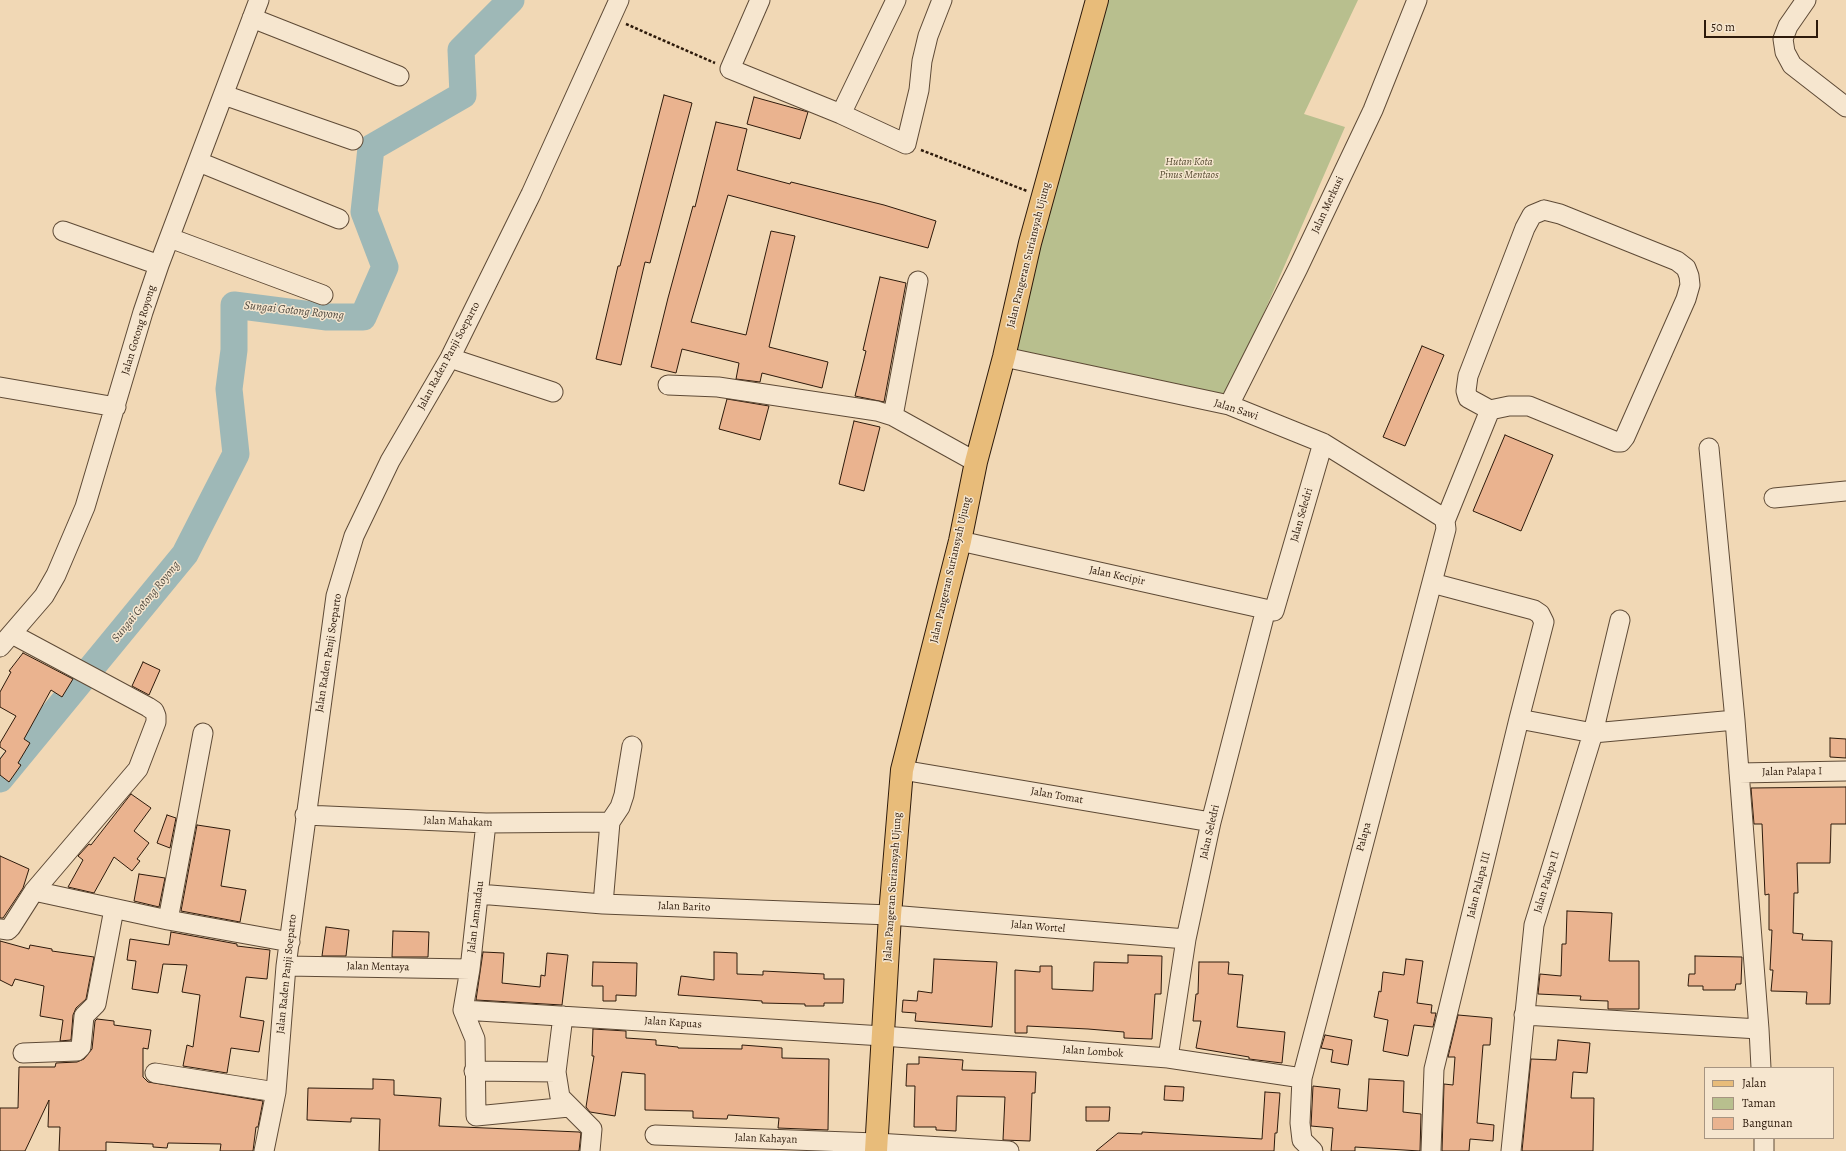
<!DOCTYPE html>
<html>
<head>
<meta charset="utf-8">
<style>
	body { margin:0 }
	#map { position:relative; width:1846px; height:1151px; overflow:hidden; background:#f1d8b5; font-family:Alegreya,serif }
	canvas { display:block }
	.legend { position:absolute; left:1704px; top:1067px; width:130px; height:72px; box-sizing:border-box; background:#f6e6cf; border:1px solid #a69481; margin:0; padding:5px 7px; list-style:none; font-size:12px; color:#2d1a0b }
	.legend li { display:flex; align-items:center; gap:8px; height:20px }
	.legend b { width:20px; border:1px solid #a69481 }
	.scale { position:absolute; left:1704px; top:20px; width:114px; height:18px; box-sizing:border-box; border:2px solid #2d1a0b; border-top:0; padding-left:5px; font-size:12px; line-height:14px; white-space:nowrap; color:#2d1a0b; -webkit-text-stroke:3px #f6e6cf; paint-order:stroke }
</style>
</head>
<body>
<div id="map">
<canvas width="1846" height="1151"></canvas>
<ul class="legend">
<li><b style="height:5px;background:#e8bc7a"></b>Jalan</li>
<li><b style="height:11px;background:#b8bf8e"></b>Taman</li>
<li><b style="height:11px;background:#eab38f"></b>Bangunan</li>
</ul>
<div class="scale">50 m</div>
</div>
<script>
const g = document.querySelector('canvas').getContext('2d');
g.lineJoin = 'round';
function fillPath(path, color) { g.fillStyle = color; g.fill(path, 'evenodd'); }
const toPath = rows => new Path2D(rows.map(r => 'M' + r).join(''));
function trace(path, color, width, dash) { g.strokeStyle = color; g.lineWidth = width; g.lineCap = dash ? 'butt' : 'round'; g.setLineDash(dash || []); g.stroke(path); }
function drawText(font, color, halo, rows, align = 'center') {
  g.font = font + ' Alegreya,serif'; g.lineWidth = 3; g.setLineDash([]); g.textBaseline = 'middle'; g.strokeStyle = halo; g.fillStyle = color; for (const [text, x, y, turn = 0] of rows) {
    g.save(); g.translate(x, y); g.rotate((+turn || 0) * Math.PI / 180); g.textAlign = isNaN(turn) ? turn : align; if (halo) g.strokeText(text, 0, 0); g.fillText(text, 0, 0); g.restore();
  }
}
fillPath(toPath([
	[1105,0,1358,0,1304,114,1345,127,1225,402,1011,354]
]), '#b8bf8e');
trace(toPath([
	[0,779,185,554,236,454,229,389,234,350,234,305,327,317,363,317,385,267,364,212,371,148,463,95,461,50,511,0]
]), '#9eb8b7', 27);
const building = toPath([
	[664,95,692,103,650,263,645,262,621,365,596,359,618,266,620,266,664,95],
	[754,97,808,112,800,139,747,124,754,97],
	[716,122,747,129,737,170,790,184,791,182,884,205,936,221,928,248,728,195,691,322,746,335,771,231,795,236,769,347,828,362,822,388,762,373,760,382,736,379,739,363,682,349,676,373,651,367,668,298,693,206,695,207,716,122],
	[880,277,906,283,884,402,855,396,866,351,863,350,880,277],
	[1422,346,1444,355,1405,446,1383,437,1422,346],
	[727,399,769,406,760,440,719,429,727,399],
	[854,421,880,427,864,491,839,484,854,421],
	[1505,435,1553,455,1521,531,1473,511,1505,435],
	[23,653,73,679,62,697,51,690,24,739,30,743,18,763,21,765,9,782,0,775,0,759,6,751,0,747,0,743,16,716,0,707,0,692,11,672,9,671,23,653],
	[143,662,160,670,149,695,132,686,143,662],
	[1830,738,1846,739,1846,758,1830,757,1830,738],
	[1846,787,1846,824,1831,824,1830,863,1797,863,1798,893,1794,893,1793,933,1803,934,1802,940,1832,941,1830,1004,1806,1004,1807,992,1771,991,1773,970,1770,970,1772,930,1769,930,1769,894,1765,895,1762,824,1754,824,1751,788,1846,787],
	[131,794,151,808,134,831,149,843,137,859,140,861,132,871,114,857,94,893,68,887,83,860,78,856,89,844,91,845,131,794],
	[167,815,176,818,170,848,157,843,167,815],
	[197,825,230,830,221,886,246,890,240,922,181,911,197,825],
	[0,856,29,869,23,888,3,918,0,918,0,856],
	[139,874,165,878,159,907,134,901,139,874],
	[1567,911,1612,913,1609,961,1639,961,1639,1009,1608,1009,1608,1001,1580,1000,1581,996,1538,994,1540,974,1561,976,1562,944,1566,944,1567,911],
	[326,927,349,930,346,956,322,956,326,927],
	[393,931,429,932,428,957,392,957,393,931],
	[171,932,237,944,237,946,270,950,267,979,246,977,240,1017,264,1021,259,1052,231,1048,227,1073,183,1066,187,1045,193,1047,200,995,182,992,187,965,163,964,158,993,132,989,136,961,127,960,130,939,169,945,171,932],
	[0,941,29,949,30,945,52,949,52,951,94,957,86,999,76,1008,73,1015,71,1040,60,1041,63,1020,40,1016,44,986,15,979,12,986,0,980,0,941],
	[483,952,504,953,502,983,540,987,541,975,545,976,547,953,568,955,562,1005,476,1000,483,952],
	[714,952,737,953,737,974,763,975,763,971,824,974,824,979,844,979,843,1003,824,1003,824,1006,805,1006,805,1004,762,1003,762,1001,678,995,681,976,714,980,714,952],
	[1128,955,1162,956,1161,994,1155,994,1152,1039,1124,1038,1124,1032,1088,1029,1027,1026,1027,1033,1015,1033,1015,970,1040,972,1040,966,1052,966,1052,989,1093,991,1094,962,1128,963,1128,955],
	[1695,956,1742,957,1741,984,1736,984,1735,990,1703,990,1703,986,1688,986,1689,974,1695,974,1695,956],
	[934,959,997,962,992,1027,915,1021,916,1013,902,1012,903,1000,917,1001,918,991,932,993,934,959],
	[1406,959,1423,961,1417,1003,1432,1005,1431,1013,1436,1013,1433,1027,1414,1025,1408,1056,1383,1051,1388,1020,1374,1017,1379,991,1381,992,1383,972,1404,975,1406,959],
	[593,962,637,963,636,996,616,995,616,1001,603,1001,603,986,592,986,593,962],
	[1199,962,1229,962,1228,974,1243,975,1237,1027,1285,1032,1282,1063,1249,1059,1249,1057,1196,1048,1201,1021,1193,1021,1196,994,1198,994,1199,962],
	[1458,1015,1492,1018,1490,1045,1483,1045,1477,1123,1494,1125,1493,1141,1470,1139,1469,1151,1442,1151,1444,1084,1453,1085,1455,1057,1448,1057,1458,1015],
	[97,1019,114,1021,114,1025,151,1030,148,1049,143,1048,143,1077,148,1082,263,1101,258,1127,256,1127,253,1151,220,1151,221,1144,168,1143,167,1148,153,1147,153,1144,106,1142,106,1151,59,1151,60,1127,48,1127,49,1100,25,1151,0,1151,0,1108,18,1108,19,1067,55,1067,56,1063,77,1062,84,1059,92,1049,95,1021,97,1019],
	[593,1029,626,1031,626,1038,656,1040,656,1045,678,1047,678,1048,742,1049,742,1045,782,1048,782,1058,829,1059,828,1130,778,1128,779,1118,728,1115,727,1119,693,1118,693,1111,645,1110,645,1074,622,1072,615,1116,590,1112,586,1107,594,1056,592,1056,593,1029],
	[1325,1035,1352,1040,1348,1065,1331,1062,1333,1050,1321,1048,1325,1035],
	[1558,1040,1590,1043,1587,1073,1573,1072,1571,1098,1594,1098,1593,1151,1522,1151,1531,1059,1556,1060,1558,1040],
	[919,1057,963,1060,962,1070,1036,1072,1035,1093,1032,1093,1030,1141,1003,1140,1005,1097,957,1096,956,1131,936,1130,936,1127,914,1127,915,1086,906,1086,907,1064,919,1064,919,1057],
	[373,1079,394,1080,394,1095,441,1098,439,1126,579,1132,581,1133,579,1151,379,1151,380,1119,351,1118,351,1122,307,1120,308,1088,373,1089,373,1079],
	[1369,1079,1404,1081,1403,1112,1421,1114,1420,1151,1355,1147,1355,1151,1331,1151,1333,1128,1311,1126,1313,1086,1340,1089,1338,1108,1367,1111,1369,1079],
	[1165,1086,1184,1087,1183,1101,1164,1100,1165,1086],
	[1265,1092,1280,1093,1277,1133,1275,1133,1274,1151,1096,1151,1118,1133,1142,1134,1142,1132,1262,1139,1265,1092],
	[1086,1107,1110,1107,1109,1121,1086,1121,1086,1107]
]);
fillPath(building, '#eab38f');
trace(building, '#2d1a0b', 1);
const minor = toPath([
	[760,0,730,69,841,114,906,144,919,90,922,61,928,36,942,0],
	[1806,0,1788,26,1783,39,1785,52,1792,65,1846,107],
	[252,18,399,76],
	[224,95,353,140],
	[841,114,896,0],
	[199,162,339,219],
	[1544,210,1560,214,1677,261,1686,268,1689,276,1690,285,1686,299,1625,437,1621,442,1617,442,1529,406,1509,406,1490,410,1468,398,1466,391,1468,376,1525,228,1532,215,1544,210],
	[63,231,159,265],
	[170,238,323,295],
	[1004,357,1229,405,1323,443,1442,517,1445,521],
	[450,358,553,392],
	[668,385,718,387,877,411,893,416,976,462],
	[0,387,116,407],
	[1229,405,1298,268,1373,110,1417,0],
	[893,416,918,281],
	[1709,448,1735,720,1759,1029,1761,1068],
	[1774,498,1846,491],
	[960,541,1274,611,1323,443],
	[0,647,44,596,56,575,85,507,143,312,159,265,259,0],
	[1519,719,1593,733,1735,720],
	[902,770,1211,822],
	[1739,773,1846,771],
	[305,815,486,823,610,822],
	[34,891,168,920,290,942],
	[478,894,603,904,890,915,1186,939],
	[603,904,610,822,620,807,624,795,632,746],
	[168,920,203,733],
	[0,929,8,930,11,927,34,891,138,769,156,722,156,716,154,711,148,707,12,634],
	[286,966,470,969],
	[463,1010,883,1036,1168,1058,1302,1078],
	[463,1010,475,1039,476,1116,569,1107],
	[463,1010,470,969,486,823],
	[1524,1015,1759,1029],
	[563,1016,556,1072,560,1097,592,1129,590,1151],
	[23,1053,77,1051,81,1047,84,1016,96,1004,114,909],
	[1168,1058,1186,939,1211,822,1266,609],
	[474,1071,556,1072],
	[155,1073,276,1092],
	[655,1135,876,1143,1009,1151],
	[1764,1138,1764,1151],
	[264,1151,276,1092,286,966,336,596,354,536,390,461,450,358,531,194,619,0],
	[1313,1151,1302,1140,1300,1123,1302,1078,1446,529,1445,521,1490,410],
	[1431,1151,1434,1069,1519,719,1544,622,1540,614,1534,610,1432,583],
	[1511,1151,1534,925,1593,733,1620,620]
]);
const major = toPath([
	[876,1151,890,915,902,770,960,541,976,462,1004,357,1030,243,1097,0]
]);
trace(minor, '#5e4a36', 21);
trace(major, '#2d1a0b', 24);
trace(toPath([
	[626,24,715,63],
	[921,150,1027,191]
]), '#2d1a0b', 2.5, [3, 2]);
trace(minor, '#f6e6cf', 19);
trace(major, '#e8bc7a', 22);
drawText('italic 11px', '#574c32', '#f6e6cf', [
	["Hutan Kota",1189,162],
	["Pinus Mentaos",1189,175]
]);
drawText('11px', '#2d1a0b', '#f6e6cf', [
	["Jalan Merkusi",1328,205,-65],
	["Jalan Pangeran Suriansyah Ujung",1029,255,-76],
	["Jalan Gotong Royong",139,330,-73],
	["Jalan Raden Panji Soeparto",449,356,-62],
	["Jalan Sawi",1236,410,18],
	["Jalan Seledri",1302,515,-74],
	["Jalan Pangeran Suriansyah Ujung",951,570,-77],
	["Jalan Kecipir",1117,576,12],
	["Jalan Raden Panji Soeparto",329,653,-81],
	["Jalan Palapa I",1792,772,-1],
	["Jalan Tomat",1057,796,10],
	["Jalan Mahakam",458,822,2],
	["Jalan Seledri",1210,832,-77],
	["Palapa",1364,837,-75],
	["Jalan Palapa II",1547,882,-73],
	["Jalan Palapa III",1479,885,-76],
	["Jalan Pangeran Suriansyah Ujung",893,887,-86],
	["Jalan Barito",684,907,2],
	["Jalan Lamandau",476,917,-83],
	["Jalan Wortel",1038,927,5],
	["Jalan Mentaya",378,967,1],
	["Jalan Raden Panji Soeparto",287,974,-84],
	["Jalan Kapuas",673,1023,4],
	["Jalan Lombok",1093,1052,4],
	["Jalan Kahayan",766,1139,2]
]);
drawText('italic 12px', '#4f493f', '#f6e6cf', [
	["Sungai Gotong Royong",294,311,6],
	["Sungai Gotong Royong",146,602,-51]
]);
</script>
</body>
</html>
